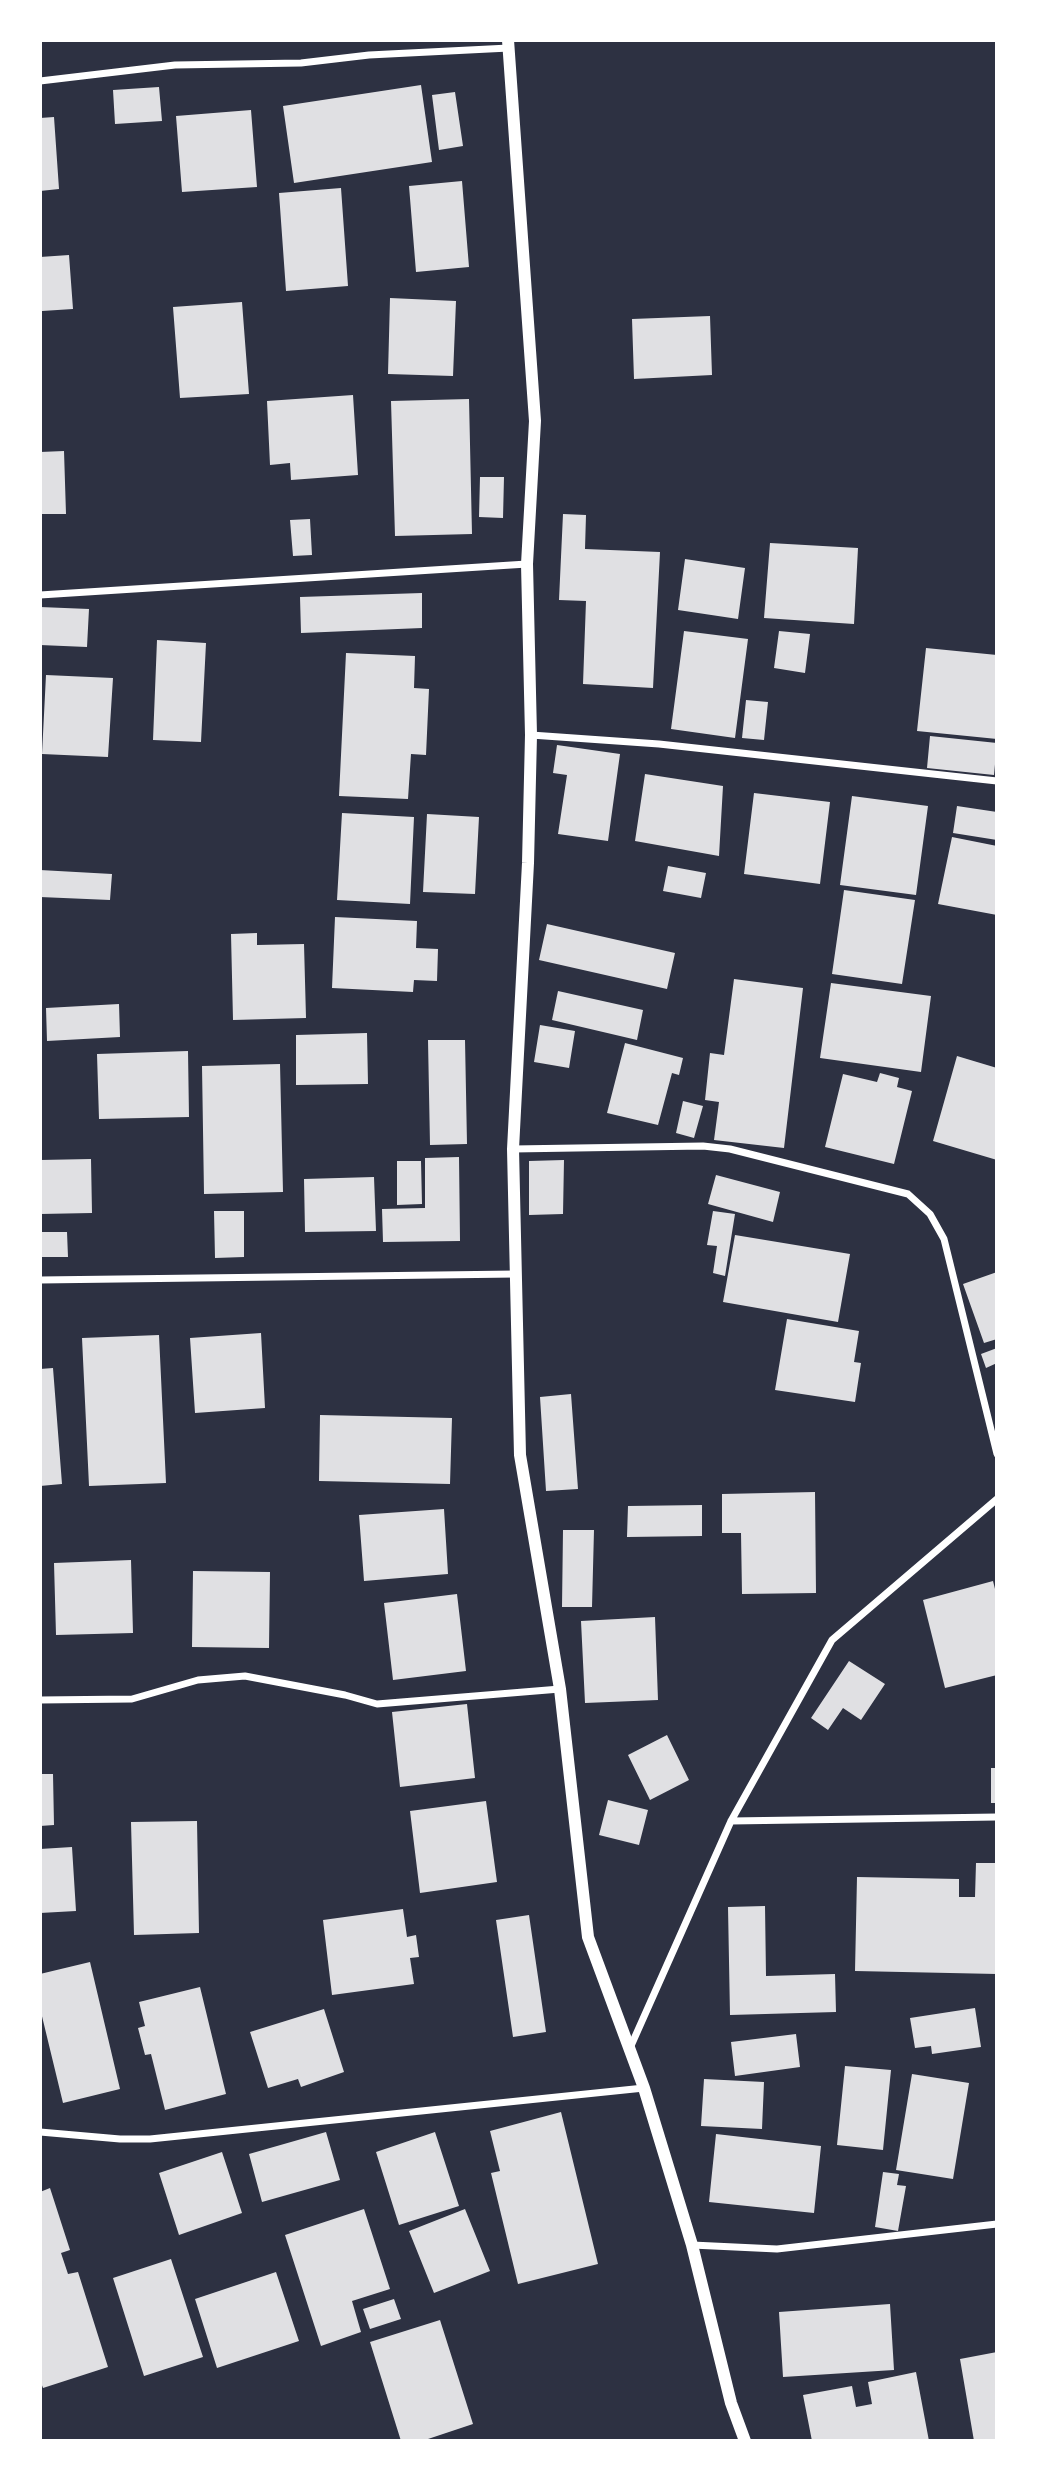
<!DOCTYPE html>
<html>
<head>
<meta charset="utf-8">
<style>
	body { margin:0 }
	#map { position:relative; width:1037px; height:2481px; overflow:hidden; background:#2d3142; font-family:Poppins,sans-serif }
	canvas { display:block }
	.frame { position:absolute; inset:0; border:42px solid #fff; pointer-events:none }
</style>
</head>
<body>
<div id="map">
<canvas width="1037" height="2481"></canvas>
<div class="frame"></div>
</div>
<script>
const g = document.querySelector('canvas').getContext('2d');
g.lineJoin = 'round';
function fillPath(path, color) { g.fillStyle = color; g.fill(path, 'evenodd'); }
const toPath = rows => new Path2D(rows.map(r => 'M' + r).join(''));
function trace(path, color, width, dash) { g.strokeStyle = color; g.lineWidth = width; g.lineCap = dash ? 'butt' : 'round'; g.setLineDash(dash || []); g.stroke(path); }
fillPath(toPath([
	[421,85,432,162,294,183,283,106],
	[159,87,162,121,115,124,113,90],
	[455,92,463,146,439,150,432,95],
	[251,110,257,187,182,192,176,116],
	[54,117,59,189,40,191,40,118],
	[462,181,469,267,416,272,409,186],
	[341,188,348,286,286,291,279,193],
	[69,255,73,309,42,311,40,257],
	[390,298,456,301,453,376,388,374],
	[242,302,249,394,180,398,173,307],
	[710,316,712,375,634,379,632,319],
	[353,395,358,475,291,480,290,463,270,465,267,401],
	[469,399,472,534,395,536,391,401],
	[64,451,66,514,40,514,40,452],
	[480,477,504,477,503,518,479,517],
	[563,514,586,515,585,549,660,552,653,688,583,684,586,601,559,600],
	[310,519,312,555,293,556,290,520],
	[770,543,858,548,854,624,764,618],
	[685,559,745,568,738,619,678,610],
	[422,593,422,628,301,633,300,597],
	[40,607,89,609,87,647,40,645],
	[684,631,748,639,735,738,671,729],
	[779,631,810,634,805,673,774,668],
	[157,640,206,643,201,742,153,740],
	[926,648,997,655,997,739,917,731],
	[346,653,415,656,414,688,429,689,426,755,411,754,408,799,339,796],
	[46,675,113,678,108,757,42,754],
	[746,700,768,702,764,740,742,738],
	[930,736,997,743,994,775,927,768],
	[557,745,620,754,608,841,558,834,567,775,553,773],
	[645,774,723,786,719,856,635,841],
	[754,793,830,802,820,884,744,874],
	[852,796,928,806,916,895,840,885],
	[957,806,997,812,997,840,953,833],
	[342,813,414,817,410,904,337,900],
	[427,814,479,817,475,894,423,892],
	[952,837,997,846,997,915,938,904],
	[668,866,706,873,701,898,663,891],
	[40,870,112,874,110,900,40,897],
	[844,890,915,900,902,984,832,974],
	[335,917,417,921,416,948,438,949,437,981,414,980,413,992,332,988],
	[547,924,675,953,667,989,539,960],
	[257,933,257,945,304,944,306,1018,233,1020,231,934],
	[734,979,803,988,784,1148,714,1140,719,1102,705,1100,710,1053,724,1055],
	[831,983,931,996,921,1072,820,1058],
	[558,991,643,1010,637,1040,552,1020],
	[119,1004,120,1037,47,1041,46,1008],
	[540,1025,575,1031,569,1068,534,1062],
	[367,1033,368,1084,296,1085,296,1035],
	[428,1040,465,1040,467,1144,430,1145],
	[625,1043,683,1058,679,1075,672,1073,658,1125,607,1113],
	[188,1051,189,1117,99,1119,97,1054],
	[957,1056,997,1068,997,1160,933,1141],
	[280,1064,283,1192,204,1194,202,1066],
	[880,1073,899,1078,897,1087,912,1091,894,1164,825,1147,843,1074,877,1082],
	[683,1101,703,1106,694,1138,676,1133],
	[459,1157,460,1241,383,1242,382,1209,425,1208,425,1158],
	[91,1159,92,1213,40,1214,40,1160],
	[564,1160,563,1214,529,1215,529,1161],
	[397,1161,421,1161,422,1204,397,1205],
	[716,1175,780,1192,773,1222,708,1204],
	[374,1177,376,1231,305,1232,304,1179],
	[214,1211,244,1211,244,1257,215,1258],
	[713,1211,735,1214,725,1276,713,1273,717,1246,707,1245],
	[40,1232,67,1232,68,1257,40,1257],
	[735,1235,850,1254,838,1322,723,1302],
	[997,1272,997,1339,984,1343,963,1284],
	[787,1319,859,1331,854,1362,861,1363,855,1402,775,1390],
	[261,1333,265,1408,195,1413,190,1338],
	[159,1335,166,1483,89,1486,82,1338],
	[997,1348,997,1363,986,1368,981,1354],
	[53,1368,62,1484,40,1486,40,1369],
	[571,1394,578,1489,546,1491,540,1397],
	[320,1415,452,1418,450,1484,319,1481],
	[815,1492,816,1593,742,1594,741,1533,722,1533,722,1494],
	[702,1505,702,1536,627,1537,628,1506],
	[444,1509,448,1574,364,1581,359,1515],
	[563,1530,594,1530,592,1607,562,1607],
	[131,1560,133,1633,56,1635,54,1563],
	[193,1571,270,1572,269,1648,192,1647],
	[993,1581,997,1597,997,1675,945,1688,923,1600],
	[457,1594,466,1671,393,1680,384,1603],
	[655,1617,658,1700,585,1703,581,1621],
	[849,1661,885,1684,861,1720,843,1708,828,1730,811,1718],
	[467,1704,475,1778,400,1787,392,1712],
	[667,1735,689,1780,650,1800,628,1755],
	[991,1768,997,1768,997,1803,991,1803],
	[40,1774,53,1774,54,1825,40,1826],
	[608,1800,648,1810,639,1845,599,1835],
	[486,1801,497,1882,420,1893,410,1811],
	[197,1821,199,1933,134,1935,131,1822],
	[72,1847,76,1911,40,1913,40,1849],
	[976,1863,997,1863,997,1974,855,1971,857,1877,959,1879,959,1897,975,1897],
	[765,1906,766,1976,835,1974,836,2012,730,2015,728,1907],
	[403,1909,407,1937,416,1935,419,1957,410,1958,414,1984,332,1995,323,1920],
	[529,1915,546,2032,513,2037,496,1920],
	[90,1962,120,2089,63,2103,40,2008,40,1974],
	[200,1987,226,2094,165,2110,151,2054,145,2055,138,2028,145,2026,139,2002],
	[975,2008,981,2047,932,2054,931,2046,915,2048,910,2018],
	[324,2009,344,2072,301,2087,298,2079,268,2088,250,2032],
	[796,2034,800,2067,735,2076,731,2042],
	[845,2066,891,2070,883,2150,837,2145],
	[912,2074,969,2083,953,2179,896,2170],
	[704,2079,764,2082,762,2129,701,2126],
	[561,2112,598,2264,518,2284,491,2173,500,2171,490,2131],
	[326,2132,340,2180,262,2202,249,2154],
	[435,2132,459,2206,399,2225,376,2152],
	[716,2134,821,2146,814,2213,709,2202],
	[222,2152,242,2213,179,2235,159,2173],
	[883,2172,899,2174,897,2185,906,2186,898,2231,875,2227],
	[50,2188,70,2250,61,2253,68,2274,78,2272,108,2367,43,2388,40,2380,40,2192],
	[364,2209,390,2289,352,2301,361,2332,321,2346,285,2235],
	[465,2209,490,2271,434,2293,409,2231],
	[171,2259,203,2357,144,2376,113,2278],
	[276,2272,299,2341,217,2368,195,2299],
	[394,2299,401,2319,370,2329,363,2309],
	[890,2304,894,2370,783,2377,779,2312],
	[440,2320,473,2424,422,2441,401,2441,370,2342],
	[997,2352,997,2441,974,2441,960,2359],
	[916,2372,929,2441,812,2441,803,2395,852,2386,856,2407,872,2404,868,2382]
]), '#e0e0e3');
trace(toPath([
	[40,81,175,65,301,63,369,55,509,48],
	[40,595,527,564],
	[531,735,659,744,997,781],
	[513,1149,703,1146,730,1149,908,1194,930,1214,944,1239,997,1454],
	[40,1280,516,1274],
	[40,1700,132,1699,198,1680,245,1676,345,1695,377,1704,560,1689],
	[731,1821,997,1817],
	[630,2048,731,1821,832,1640,997,1499],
	[40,2132,120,2139,150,2139,644,2088],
	[692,2245,777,2249,997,2224]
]), '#fff', 7);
trace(toPath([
	[508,40,535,421,527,564,531,735,528,863,513,1149,520,1455,560,1689,588,1937,644,2088,692,2245,731,2403,745,2441]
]), '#fff', 12);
</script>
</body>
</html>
